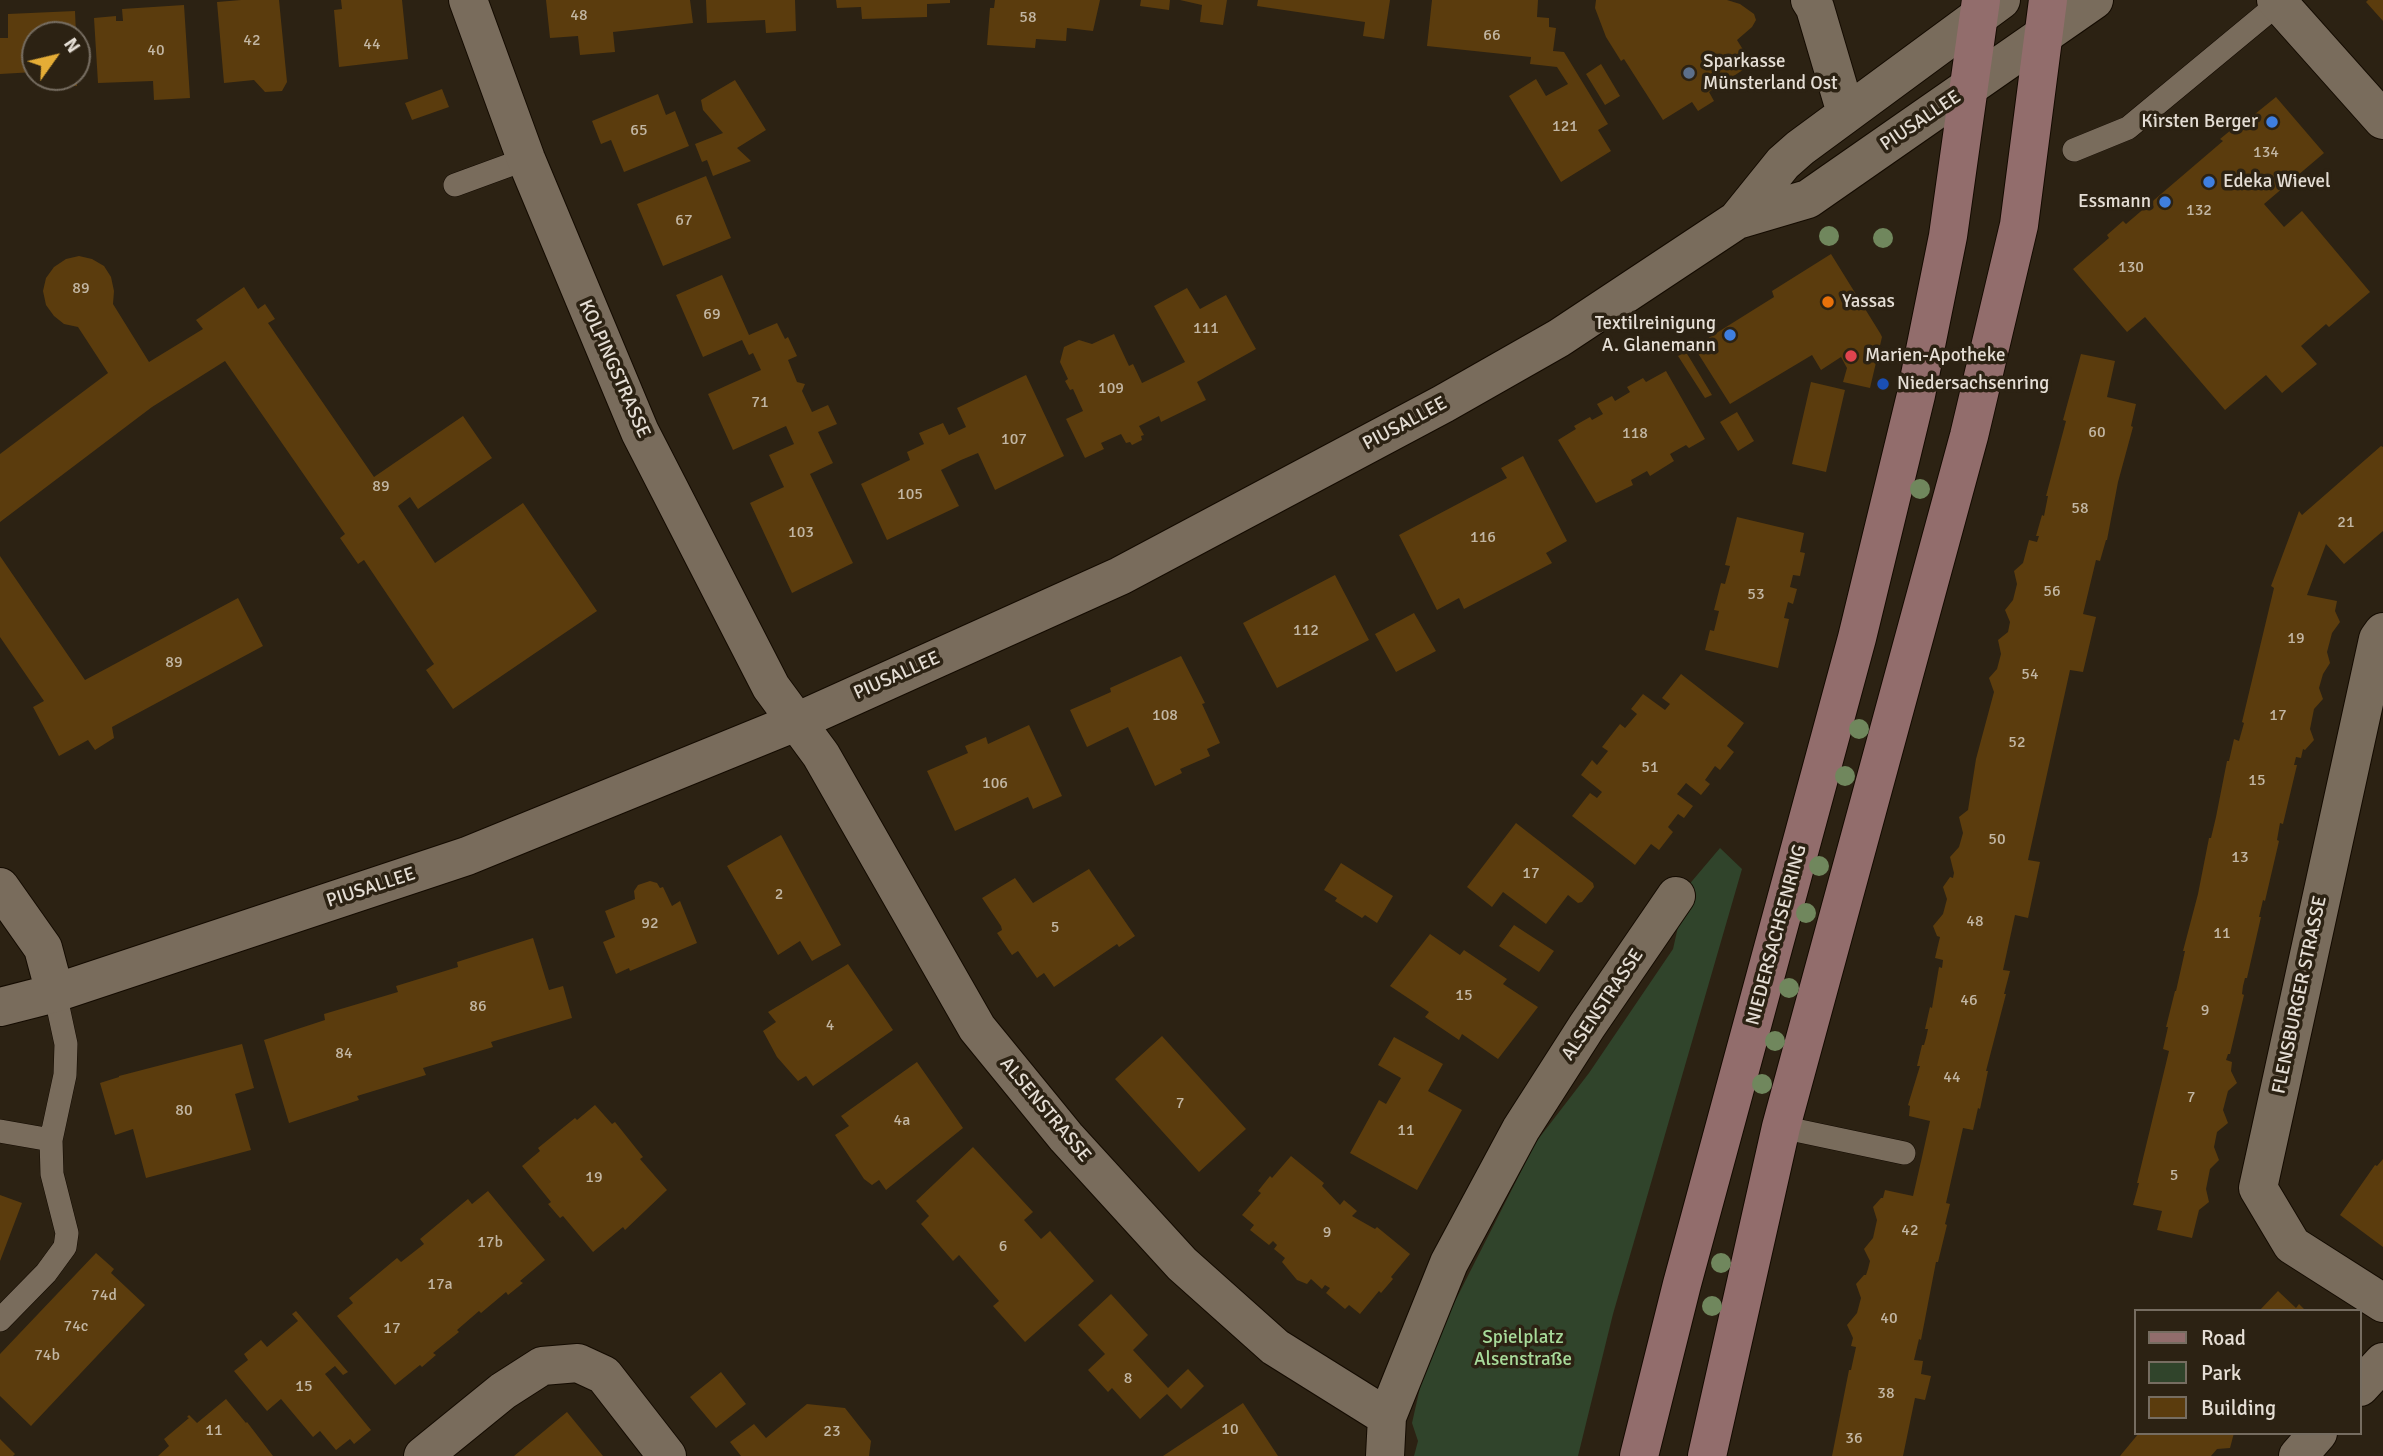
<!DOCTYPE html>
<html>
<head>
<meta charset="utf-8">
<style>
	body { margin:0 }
	#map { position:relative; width:2383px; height:1456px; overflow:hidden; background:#2c2213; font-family:Signika,sans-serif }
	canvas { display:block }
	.legend { position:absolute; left:2134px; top:1309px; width:228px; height:126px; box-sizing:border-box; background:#2c2213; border:2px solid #766d61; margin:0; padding:9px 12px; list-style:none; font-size:21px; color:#e5ded5 }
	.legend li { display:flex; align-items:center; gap:14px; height:35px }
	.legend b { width:35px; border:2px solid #766d61 }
	.north { position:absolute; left:21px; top:21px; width:70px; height:70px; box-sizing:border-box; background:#2c2213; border:2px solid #766d61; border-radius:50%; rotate:56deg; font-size:19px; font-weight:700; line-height:28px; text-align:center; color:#e5ded5 }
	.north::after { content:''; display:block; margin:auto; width:24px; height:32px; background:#e5ad36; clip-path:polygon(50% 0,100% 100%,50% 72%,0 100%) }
</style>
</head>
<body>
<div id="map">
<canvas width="2383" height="1456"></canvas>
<ul class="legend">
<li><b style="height:9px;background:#926d6c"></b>Road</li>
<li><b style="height:19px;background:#30442b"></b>Park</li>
<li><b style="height:19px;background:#5b3c0d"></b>Building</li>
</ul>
<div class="north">N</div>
</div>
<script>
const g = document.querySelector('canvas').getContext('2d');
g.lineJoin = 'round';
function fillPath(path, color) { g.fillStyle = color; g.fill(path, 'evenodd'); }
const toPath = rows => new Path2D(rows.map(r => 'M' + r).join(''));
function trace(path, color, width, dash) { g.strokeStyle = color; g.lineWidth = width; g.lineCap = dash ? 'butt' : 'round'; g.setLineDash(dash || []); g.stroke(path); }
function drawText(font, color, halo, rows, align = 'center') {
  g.font = font + ' Signika,sans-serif'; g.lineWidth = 7; g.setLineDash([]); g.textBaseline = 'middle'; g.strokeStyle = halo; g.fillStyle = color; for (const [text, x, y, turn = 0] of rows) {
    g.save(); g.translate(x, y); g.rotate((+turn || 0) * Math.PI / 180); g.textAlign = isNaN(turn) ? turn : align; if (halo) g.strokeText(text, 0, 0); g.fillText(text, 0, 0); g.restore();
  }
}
fillPath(toPath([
	[1720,848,1742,869,1613,1314,1578,1456,1414,1456,1418,1441,1412,1423,1426,1361,1451,1309,1536,1142,1589,1073,1673,949,1687,887]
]), '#30442b');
fillPath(toPath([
	[241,0,279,0,287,82,282,91,265,92,254,80,224,83,217,2],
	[341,0,402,0,408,59,339,67,334,10,342,9],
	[546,0,690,0,693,23,613,32,615,52,580,55,578,36,550,38],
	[706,0,795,0,796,31,766,33,765,20,707,23],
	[836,0,950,0,950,3,927,4,927,17,862,19,861,7,837,8],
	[995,0,1100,0,1093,31,1067,28,1066,41,1036,39,1035,48,987,45,990,8,994,8],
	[1141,0,1170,0,1169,10,1140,6],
	[1180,0,1227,0,1223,25,1200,22,1202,5],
	[1258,0,1390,0,1384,39,1363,36,1365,22,1257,6],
	[1432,0,1538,0,1537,17,1549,18,1549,27,1556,28,1553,51,1564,52,1608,124,1598,130,1611,151,1561,182,1509,96,1536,79,1546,96,1568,84,1557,67,1530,64,1531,57,1427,46],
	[1596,0,1727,0,1740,4,1754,14,1756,20,1752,27,1737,40,1752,64,1709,92,1714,101,1698,111,1692,102,1663,120,1624,59,1621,61,1606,37,1595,8],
	[2368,0,2383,0,2383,21,2366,2],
	[184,5,190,98,154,100,153,81,98,83,94,18,116,16,116,21,123,21,122,9],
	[75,11,76,35,35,35,35,72,0,74,0,38,8,38,8,14],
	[1601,64,1620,96,1605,105,1586,74],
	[45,77,77,77,77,86,45,87],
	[735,80,766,130,737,148,751,161,713,176,707,160,702,162,695,144,723,133,703,110,701,100],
	[442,89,449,107,412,120,405,103],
	[658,94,666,115,675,111,689,146,624,172,611,140,601,144,592,121],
	[2276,97,2324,153,2264,204,2284,227,2302,211,2370,292,2329,327,2326,324,2301,346,2317,364,2282,393,2266,375,2225,410,2145,317,2127,332,2073,269,2109,238,2107,235,2123,221,2126,224,2223,141,2220,139,2237,125,2239,127],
	[706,176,731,238,663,266,637,204],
	[1831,254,1880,333,1882,337,1870,388,1843,382,1847,368,1841,357,1821,370,1812,355,1730,404,1694,347,1774,297,1772,291],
	[79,256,92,259,104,266,111,277,114,291,113,304,149,362,203,329,196,320,244,287,258,309,265,304,275,319,268,323,374,477,463,416,492,458,418,509,410,497,398,506,435,563,523,503,597,611,453,709,426,670,434,664,364,560,358,564,340,538,345,534,225,361,152,407,0,522,0,454,108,373,78,327,64,324,54,316,46,305,43,291,46,278,54,267,66,259],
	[722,275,749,335,777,323,785,339,788,337,797,356,788,360,797,382,805,384,802,391,812,412,828,405,837,424,818,432,833,463,810,474,853,563,792,593,750,503,784,487,769,455,794,444,786,426,733,450,708,394,761,370,753,353,749,355,742,340,703,357,676,295],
	[1187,288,1200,309,1226,295,1256,349,1197,382,1206,400,1161,422,1159,416,1139,426,1144,435,1141,436,1142,440,1132,445,1130,442,1126,443,1121,434,1101,443,1104,449,1085,458,1066,419,1083,411,1073,389,1070,390,1065,381,1068,379,1060,362,1064,347,1079,340,1092,344,1114,334,1129,366,1133,364,1142,383,1163,373,1185,362,1154,306],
	[1686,352,1712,395,1705,398,1678,356],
	[2081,354,2115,361,2107,397,2136,404,2131,426,2133,427,2118,482,2107,540,2106,540,2100,561,2096,560,2083,614,2096,617,2083,672,2070,670,2028,860,2040,862,2028,918,2015,915,2003,970,2010,971,2004,994,2006,994,1986,1071,1988,1071,1980,1109,1978,1108,1973,1130,1963,1128,1946,1203,1950,1204,1945,1224,1947,1225,1938,1262,1936,1262,1921,1340,1919,1339,1914,1360,1923,1361,1921,1374,1931,1376,1925,1400,1915,1398,1903,1456,1832,1456,1849,1370,1851,1370,1856,1347,1851,1346,1853,1338,1847,1325,1857,1313,1861,1298,1856,1284,1864,1275,1866,1275,1868,1269,1870,1261,1864,1249,1873,1238,1877,1220,1873,1207,1881,1198,1883,1198,1885,1190,1913,1196,1922,1157,1930,1121,1909,1116,1910,1106,1908,1105,1920,1066,1917,1066,1922,1045,1924,1045,1926,1038,1928,1029,1925,1029,1930,1007,1932,1008,1939,967,1942,968,1943,960,1935,958,1940,937,1937,936,1933,926,1943,914,1947,899,1943,887,1950,877,1953,878,1954,873,1950,857,1959,847,1963,833,1959,817,1968,810,1976,759,1994,692,1989,678,1997,669,2001,654,1998,640,2008,632,2010,622,2005,610,2013,600,2017,584,2014,571,2023,563,2029,540,2037,542,2039,536,2036,536,2042,515,2044,516,2048,496,2046,496,2066,421,2063,420],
	[1666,371,1705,439,1689,448,1686,445,1670,454,1674,461,1650,476,1647,471,1631,480,1633,485,1596,503,1558,440,1576,429,1574,426,1590,417,1592,420,1603,414,1597,404,1612,396,1615,401,1630,392,1627,387,1643,378,1646,382],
	[1026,375,1064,456,995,490,978,453,961,460,941,470,959,506,887,540,861,484,910,460,907,452,924,444,919,433,943,423,949,435,966,427,957,408],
	[1811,382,1845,390,1826,472,1792,464],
	[1737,412,1754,441,1738,451,1720,422],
	[2381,446,2383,447,2383,531,2344,564,2326,544,2307,595,2337,601,2335,611,2340,622,2332,633,2327,652,2330,663,2323,674,2319,688,2323,699,2314,709,2310,729,2314,740,2305,750,2303,749,2301,758,2296,757,2294,765,2297,765,2283,824,2280,823,2277,840,2279,841,2265,901,2263,900,2259,917,2261,917,2247,978,2245,978,2243,986,2242,994,2244,995,2230,1054,2228,1054,2226,1060,2232,1062,2231,1071,2237,1083,2228,1091,2223,1110,2228,1123,2217,1132,2214,1147,2219,1160,2210,1169,2206,1189,2209,1202,2199,1210,2192,1238,2157,1230,2162,1211,2133,1205,2139,1183,2137,1183,2169,1051,2163,1049,2168,1027,2166,1027,2175,991,2176,991,2185,951,2183,951,2198,894,2209,838,2211,838,2216,817,2227,761,2229,761,2234,739,2239,741,2244,723,2242,722,2274,588,2271,586,2299,511,2302,515],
	[1523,456,1567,541,1546,553,1552,563,1464,609,1459,598,1437,610,1399,535,1507,478,1501,468],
	[1737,517,1804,533,1800,552,1805,553,1800,576,1793,575,1790,587,1797,589,1793,604,1788,602,1784,618,1789,619,1778,668,1705,650,1710,630,1714,631,1719,611,1714,610,1721,583,1725,584,1730,566,1725,565],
	[0,556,85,680,238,598,263,646,112,727,114,738,95,750,88,740,59,756,33,707,44,701,0,637],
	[1335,575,1369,640,1277,688,1243,623],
	[1414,613,1436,651,1396,672,1375,634],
	[1181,656,1205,703,1202,704,1220,743,1207,749,1210,756,1180,769,1182,773,1155,786,1128,727,1087,747,1070,710,1111,692,1110,688],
	[1681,674,1744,723,1727,746,1734,752,1720,770,1715,766,1705,780,1710,784,1701,795,1686,783,1677,794,1693,806,1684,818,1678,814,1668,827,1673,832,1659,850,1651,844,1635,865,1572,816,1590,793,1597,798,1602,792,1581,775,1592,760,1597,765,1608,751,1602,747,1620,724,1625,728,1637,714,1631,709,1643,694,1665,710,1670,704,1662,698],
	[1029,725,1062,796,1033,809,1028,797,955,831,927,771,968,753,965,746,986,737,988,744],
	[1516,823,1593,883,1594,887,1582,902,1578,903,1568,895,1546,924,1503,892,1492,907,1467,887],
	[781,835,841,945,812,961,800,941,778,955,727,866],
	[1341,863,1393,896,1377,923,1365,915,1362,918,1335,901,1337,898,1324,890],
	[1089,869,1135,936,1119,947,1117,944,1054,987,1044,973,1037,978,1018,951,1012,955,997,933,1002,930,1001,926,982,898,1015,878,1033,903],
	[650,881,657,883,660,888,663,887,672,906,680,901,697,943,630,971,629,968,616,974,603,942,615,937,605,911,635,899,634,891,638,885],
	[1514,925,1554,951,1539,972,1499,946],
	[1430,934,1460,955,1464,950,1507,979,1503,984,1538,1007,1498,1059,1462,1034,1459,1040,1425,1017,1429,1012,1390,986],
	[533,938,549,990,563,986,572,1018,491,1042,493,1047,423,1068,426,1075,357,1096,359,1100,289,1123,264,1040,325,1020,324,1014,398,992,396,986,458,967,457,962],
	[848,964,893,1030,813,1086,806,1076,798,1081,777,1057,763,1031,776,1022,768,1012],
	[1162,1036,1246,1129,1199,1172,1115,1079],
	[1394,1037,1443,1064,1428,1091,1462,1110,1417,1190,1350,1153,1379,1100,1386,1104,1401,1078,1378,1065],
	[242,1044,254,1088,235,1094,251,1150,146,1178,133,1129,115,1135,100,1083,119,1077,119,1076],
	[917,1062,963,1128,886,1190,879,1180,872,1185,864,1179,835,1135,849,1126,841,1116],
	[595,1105,612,1124,615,1122,643,1157,640,1159,667,1190,625,1230,623,1227,593,1252,563,1216,560,1218,548,1204,551,1202,522,1166,540,1151,538,1148,575,1118,577,1120],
	[973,1147,1033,1212,1024,1220,1041,1239,1050,1231,1094,1281,1025,1342,993,1306,999,1301,959,1255,953,1261,921,1224,929,1216,916,1201],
	[1291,1156,1324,1183,1322,1186,1340,1205,1344,1200,1357,1211,1352,1216,1375,1229,1377,1227,1410,1254,1391,1277,1393,1279,1381,1293,1379,1291,1360,1314,1349,1305,1345,1309,1326,1293,1330,1288,1325,1285,1322,1289,1311,1279,1307,1284,1297,1280,1282,1262,1285,1258,1274,1249,1277,1245,1273,1241,1269,1245,1250,1230,1254,1225,1242,1215,1261,1193,1258,1191,1270,1176,1272,1178],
	[2383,1159,2383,1247,2340,1215,2375,1165,2377,1166],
	[488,1191,545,1260,520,1281,523,1283,508,1295,506,1292,481,1313,479,1311,457,1330,459,1332,433,1353,436,1355,422,1367,420,1365,395,1385,337,1316,353,1303,349,1298,397,1258,401,1262,424,1244,420,1239,468,1199,472,1204],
	[0,1195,22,1203,0,1261],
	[96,1253,114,1269,111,1273,145,1305,31,1426,0,1396,0,1354],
	[2278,1291,2296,1308,2299,1304,2306,1311,2259,1311],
	[1111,1294,1148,1335,1133,1350,1168,1388,1188,1369,1204,1386,1181,1409,1167,1394,1140,1419,1112,1388,1108,1392,1088,1370,1105,1354,1078,1325],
	[296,1311,348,1372,343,1375,335,1366,325,1374,371,1430,354,1444,350,1439,336,1450,320,1431,313,1437,281,1399,267,1411,234,1371,248,1360,244,1354,261,1340,267,1347,298,1321,292,1314],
	[721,1372,746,1404,716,1428,690,1397],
	[226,1399,246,1423,247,1422,273,1456,158,1456,169,1446,164,1439,189,1418,187,1417,189,1415,197,1423],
	[1243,1403,1278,1456,1163,1456,1175,1448],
	[807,1404,845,1408,871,1441,869,1456,741,1456,730,1442,754,1424,766,1438],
	[567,1412,603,1456,514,1456],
	[2139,1433,2234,1433,2230,1448,2217,1449,2211,1456,2120,1456],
	[0,1439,15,1454,13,1456,0,1456]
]), '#5b3c0d');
const service = toPath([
	[2074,150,2128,128,2279,3],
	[455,185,526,159],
	[1781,1127,1904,1153],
	[0,1131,51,1140],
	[0,1320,46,1273,65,1247,67,1233,52,1174,51,1140,65,1075,66,1044,55,993]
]);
const minor = toPath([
	[468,0,526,159,640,432,771,687,821,755,977,1028,1066,1137,1182,1264,1275,1347,1387,1417],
	[1810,0,1815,8,1846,113],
	[2276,0,2383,120],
	[1737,220,1783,163,1800,148,2001,0],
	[2383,632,2378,639,2258,1188,2292,1245,2383,1303],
	[0,887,43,948,55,993],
	[0,1007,55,993,467,856,796,722,1120,576,1443,404,1559,338,1737,220,1808,199,2094,0],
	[2360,1387,2383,1362],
	[423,1456,503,1391,542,1366,578,1363,604,1375,667,1456],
	[1385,1456,1387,1417,1449,1263,1521,1129,1587,1026,1676,896],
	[2298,1456,2318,1433]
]);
const secondary = toPath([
	[1639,1456,1682,1284,1857,638,1916,395,1948,236,1981,0],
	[1707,1456,1781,1127,1969,436,2019,225,2048,0]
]);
trace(service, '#140b01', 24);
trace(minor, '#140b01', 40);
trace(secondary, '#140b01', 40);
trace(service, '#796c5c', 23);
trace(minor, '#796c5c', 38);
trace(secondary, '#926d6c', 38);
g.fillStyle = '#70875d';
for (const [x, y] of [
	[1829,236],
	[1883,238],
	[1920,489],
	[1859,729],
	[1845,776],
	[1819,866],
	[1806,913],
	[1789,988],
	[1775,1041],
	[1762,1084],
	[1721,1263],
	[1712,1306]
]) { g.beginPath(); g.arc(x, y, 10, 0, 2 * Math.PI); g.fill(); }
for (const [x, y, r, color] of [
	[1689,73,7,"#5c6f8a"],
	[2272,122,7,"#3f7fe0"],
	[2209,182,7,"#3f7fe0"],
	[2165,202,7,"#3f7fe0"],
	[1828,302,7,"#e8710a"],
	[1730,335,7,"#3f7fe0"],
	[1851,356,7,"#e0444e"],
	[1883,384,7,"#1a4fb4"]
]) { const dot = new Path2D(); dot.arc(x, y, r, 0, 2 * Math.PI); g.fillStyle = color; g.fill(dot); trace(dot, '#2c2213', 2.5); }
drawText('16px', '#c2b6a3', null, [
	["48",579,16],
	["58",1028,18],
	["66",1492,36],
	["42",252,41],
	["44",372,45],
	["40",156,51],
	["121",1565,127],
	["65",639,131],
	["134",2266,153],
	["132",2199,211],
	["67",684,221],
	["130",2131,268],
	["89",81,289],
	["69",712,315],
	["111",1206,329],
	["109",1111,389],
	["71",760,403],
	["60",2097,433],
	["118",1635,434],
	["107",1014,440],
	["89",381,487],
	["105",910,495],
	["58",2080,509],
	["21",2346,523],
	["103",801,533],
	["116",1483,538],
	["56",2052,592],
	["53",1756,595],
	["112",1306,631],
	["19",2296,639],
	["89",174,663],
	["54",2030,675],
	["108",1165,716],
	["17",2278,716],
	["52",2017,743],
	["51",1650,768],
	["15",2257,781],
	["106",995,784],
	["50",1997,840],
	["13",2240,858],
	["17",1531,874],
	["2",779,895],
	["48",1975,922],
	["92",650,924],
	["5",1055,928],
	["11",2222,934],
	["15",1464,996],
	["46",1969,1001],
	["86",478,1007],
	["9",2205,1011],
	["4",830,1026],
	["84",344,1054],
	["44",1952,1078],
	["7",2191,1098],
	["7",1180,1104],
	["80",184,1111],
	["4a",902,1121],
	["11",1406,1131],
	["5",2174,1176],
	["19",594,1178],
	["42",1910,1231],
	["9",1327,1233],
	["17b",490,1243],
	["6",1003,1247],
	["17a",440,1285],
	["74d",104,1296],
	["40",1889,1319],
	["74c",76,1327],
	["17",392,1329],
	["74b",47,1356],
	["8",1128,1379],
	["15",304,1387],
	["38",1886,1394],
	["10",1230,1430],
	["11",214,1431],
	["23",832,1432],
	["36",1854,1439]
]);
drawText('19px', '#e5ded5', '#2c2213', [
	["Sparkasse",1703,62],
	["Münsterland Ost",1703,84],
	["Kirsten Berger",2258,122,"right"],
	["Edeka Wievel",2223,182],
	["Essmann",2151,202,"right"],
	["Yassas",1842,302],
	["Textilreinigung",1716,324,"right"],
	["A. Glanemann",1716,346,"right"],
	["Marien-Apotheke",1865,356],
	["Niedersachsenring",1897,384]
], 'left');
drawText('19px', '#e5ded5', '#2c2213', [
	["PIUSALLEE",1921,121,-34],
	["KOLPINGSTRASSE",614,369,66],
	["PIUSALLEE",1405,424,-28],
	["PIUSALLEE",897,676,-24],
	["PIUSALLEE",371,888,-18],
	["NIEDERSACHSENRING",1777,935,-75],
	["FLENSBURGER STRASSE",2300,995,-78],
	["ALSENSTRASSE",1603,1005,-56],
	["ALSENSTRASSE",1045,1110,50]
]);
drawText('19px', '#a7da99', '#2c2213', [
	["Spielplatz",1523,1338],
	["Alsenstraße",1523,1360]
]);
</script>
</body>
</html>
